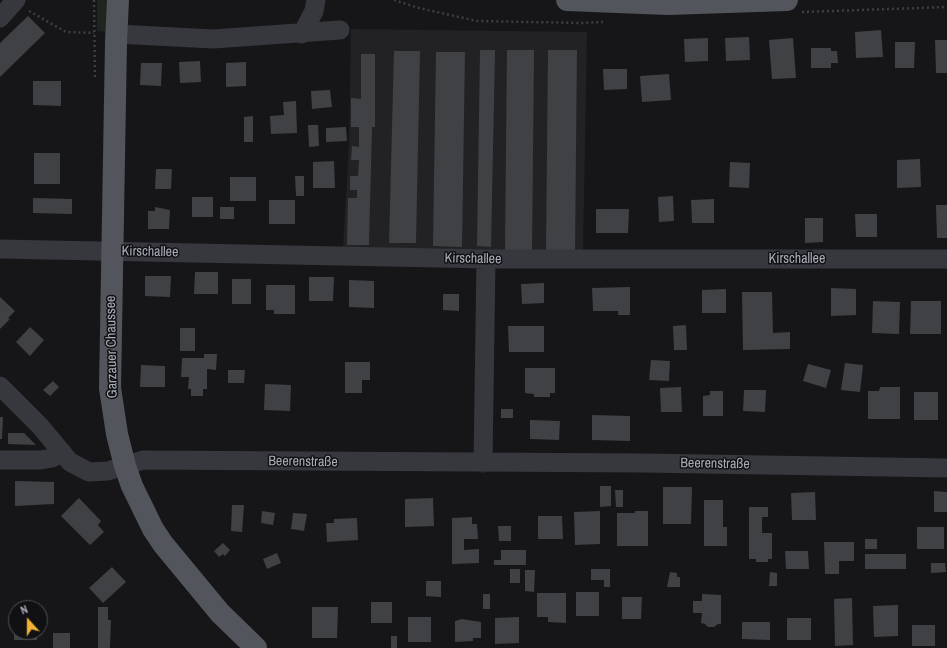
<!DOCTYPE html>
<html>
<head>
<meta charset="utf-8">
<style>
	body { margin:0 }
	#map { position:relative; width:947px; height:648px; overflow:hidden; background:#161618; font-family:"Archivo Narrow",sans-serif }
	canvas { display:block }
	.north { position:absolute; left:8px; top:600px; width:40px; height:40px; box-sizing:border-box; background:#111113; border:1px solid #4d4f55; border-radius:50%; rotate:339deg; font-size:11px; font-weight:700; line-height:16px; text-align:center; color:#a8adb8 }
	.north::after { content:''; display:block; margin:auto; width:14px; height:18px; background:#f2b134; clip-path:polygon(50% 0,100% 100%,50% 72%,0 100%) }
</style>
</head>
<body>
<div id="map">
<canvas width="947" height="648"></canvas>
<div class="north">N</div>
</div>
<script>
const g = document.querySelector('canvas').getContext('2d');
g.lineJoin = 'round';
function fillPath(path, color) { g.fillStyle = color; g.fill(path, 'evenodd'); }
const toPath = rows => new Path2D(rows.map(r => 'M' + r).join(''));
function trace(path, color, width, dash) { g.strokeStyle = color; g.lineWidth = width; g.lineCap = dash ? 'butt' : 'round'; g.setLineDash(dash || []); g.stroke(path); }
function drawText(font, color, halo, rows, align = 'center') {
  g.font = font + ' "Archivo Narrow",sans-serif'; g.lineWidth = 3; g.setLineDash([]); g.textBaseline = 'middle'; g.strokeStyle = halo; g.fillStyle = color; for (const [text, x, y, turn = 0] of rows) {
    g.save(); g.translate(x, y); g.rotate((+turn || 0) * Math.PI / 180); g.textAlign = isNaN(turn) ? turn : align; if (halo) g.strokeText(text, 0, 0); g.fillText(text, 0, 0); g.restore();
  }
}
fillPath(toPath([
	[351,29,587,32,583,252,343,247,349,146]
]), '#222225');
fillPath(toPath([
	[97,0,110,0,109,32,97,31]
]), '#1e261f');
fillPath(toPath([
	[28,16,45,33,0,77,0,43],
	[881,30,883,57,856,58,855,32],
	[749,37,750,60,726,61,725,38],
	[708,38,708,61,685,62,684,39],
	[793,38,796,78,772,79,769,40],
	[935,40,947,40,947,73,936,73],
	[895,42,915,42,914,68,895,68],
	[811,48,831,48,831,51,837,51,838,63,831,63,831,68,811,68],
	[480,50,495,50,491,247,477,246],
	[507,50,534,50,532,252,505,251],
	[548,50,577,50,575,252,546,252],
	[394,51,420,51,416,243,389,243],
	[436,52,465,52,462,247,433,246],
	[361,54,375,54,375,127,372,127,369,245,347,245,348,198,357,198,357,190,350,190,350,176,358,176,359,160,351,160,352,146,359,147,359,127,351,127,351,98,361,99],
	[200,61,201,82,180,83,179,62],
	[246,62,246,86,226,87,226,63],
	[141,63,162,63,161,86,140,85],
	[603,69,627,69,627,89,604,90],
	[669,74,671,100,642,102,640,76],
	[33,81,61,81,61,106,33,105],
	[330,90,332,107,312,109,311,91],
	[296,101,297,133,271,134,270,116,284,115,283,102],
	[253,116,253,142,244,142,244,117],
	[308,125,318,125,319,146,309,147],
	[346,127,347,141,326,142,326,128],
	[34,153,60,153,60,184,34,184],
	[920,159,921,187,897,188,897,160],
	[334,161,335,188,313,188,313,162],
	[730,162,750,163,749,188,729,187],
	[156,169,172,169,171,189,155,189],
	[295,176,304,176,304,196,296,196],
	[230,177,256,177,256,201,230,201],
	[673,196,674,221,659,222,658,197],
	[192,197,213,197,213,217,192,217],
	[33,198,72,199,72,214,33,213],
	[714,199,714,223,692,223,691,200],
	[269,200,295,200,295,224,269,224],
	[936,205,947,205,947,238,937,238],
	[155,207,170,210,169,229,148,229,148,211,155,211],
	[220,207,234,207,234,219,220,219],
	[596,209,629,209,628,233,596,233],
	[855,214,877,214,877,237,856,237],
	[805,218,823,218,823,242,805,243],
	[195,272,218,272,218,294,194,294],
	[145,276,171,276,170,297,145,296],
	[309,277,334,277,333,301,309,301],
	[232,279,251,279,251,304,232,304],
	[349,280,374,281,374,308,349,307],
	[544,283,544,303,522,304,521,284],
	[266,285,295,285,295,314,274,314,274,310,266,310],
	[630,287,630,315,618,315,618,311,593,311,592,288],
	[831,288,856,289,856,315,831,316],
	[726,289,726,313,702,313,702,290],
	[742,292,772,292,773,333,790,332,790,349,743,350],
	[443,294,459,294,459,311,443,310],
	[0,297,15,311,8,318,10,319,0,329],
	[873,301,900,302,899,334,872,333],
	[911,301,941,301,941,334,910,334],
	[686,325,687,350,674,350,673,326],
	[508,326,544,326,544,352,509,352],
	[30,327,44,340,30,356,16,342],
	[180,328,195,328,195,351,180,351],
	[204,354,217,354,216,370,207,369,207,389,203,389,203,396,191,396,191,389,188,389,189,377,181,377,182,358,204,358],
	[651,360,670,361,669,381,649,380],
	[345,362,370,362,370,380,362,380,362,393,345,393],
	[845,363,863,365,860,392,841,390],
	[808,364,831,370,826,388,803,381],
	[141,365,165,366,165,387,140,387],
	[525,368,555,368,555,393,550,393,550,397,534,397,534,394,525,393],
	[228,370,245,370,244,383,228,383],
	[53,381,59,387,50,396,43,390],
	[265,384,291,385,290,411,264,410],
	[681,387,682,412,661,412,660,388],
	[880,387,900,387,900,419,868,419,868,391,879,391],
	[744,390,766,390,765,412,743,411],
	[710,391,723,391,723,416,703,416,703,396,710,395],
	[914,392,938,392,938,420,914,420],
	[501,409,513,409,513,418,501,418],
	[592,415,630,416,630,441,592,440],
	[0,417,3,417,2,439,0,439],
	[530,420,560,421,559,440,530,439],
	[8,433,24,433,36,445,8,444],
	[15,481,54,482,54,504,15,506],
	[600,486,611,486,611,506,600,507],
	[663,487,692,487,691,524,663,524],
	[615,490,623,490,623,507,616,507],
	[934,491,947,492,947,512,934,512],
	[815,492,816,520,792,520,791,493],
	[79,498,101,521,98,525,104,532,90,545,61,516],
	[433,498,434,526,405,527,405,499],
	[704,500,723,500,723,527,727,527,727,546,704,546],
	[232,505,244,505,242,532,231,531],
	[749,507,768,507,768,517,762,517,762,533,772,533,772,559,768,559,768,562,756,562,756,559,749,559],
	[262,511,275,513,273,525,261,523],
	[600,511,600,544,575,545,574,512],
	[635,511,648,511,648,546,617,546,617,513,635,513],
	[293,513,307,514,304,531,291,529],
	[538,516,562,516,563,539,538,539],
	[472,517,472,524,477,524,478,539,464,539,464,550,479,549,479,563,452,564,452,518],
	[357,518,358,540,327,542,326,523,334,523,334,519],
	[498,526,511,526,511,541,499,541],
	[917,527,944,527,944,549,917,549],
	[865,539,877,539,877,549,865,549],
	[824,542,854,542,854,561,839,561,839,574,825,574],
	[223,543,230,550,225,556,223,554,219,557,214,551],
	[501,550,526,550,526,565,494,565,494,560,501,560],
	[785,551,808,551,809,569,786,569],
	[277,553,281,563,267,569,263,559],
	[865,554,906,554,906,569,865,569],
	[931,563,945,563,946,572,931,573],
	[112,567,126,582,103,603,89,588],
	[510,569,520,569,520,583,510,583],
	[591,569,610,569,610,587,604,587,604,580,591,580],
	[525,570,535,570,534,592,525,591],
	[670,572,677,573,677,577,680,577,680,587,667,587],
	[770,572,777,573,777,586,769,586],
	[426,581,441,581,441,597,426,596],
	[576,592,599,592,599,616,576,616],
	[537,593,566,593,566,623,548,622,548,617,537,617],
	[483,594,490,594,490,609,483,609],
	[702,594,721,595,721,624,718,624,714,627,708,627,705,624,701,623,702,613,693,613,693,601,702,601],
	[622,597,642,597,641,619,622,619],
	[852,598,853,645,835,646,834,599],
	[371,602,392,602,392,623,371,623],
	[898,605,898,636,874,637,873,606],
	[98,607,108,607,108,620,111,620,110,648,98,648],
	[312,607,338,607,337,638,312,638],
	[408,617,431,617,431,642,408,642],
	[519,617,519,643,495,644,495,618],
	[14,618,16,618,16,632,37,632,37,640,14,640],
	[787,618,811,618,811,640,787,640],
	[462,619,481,622,481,638,473,638,473,641,455,642,455,621],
	[742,622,770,622,770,640,742,639],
	[912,625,935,625,935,646,912,646],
	[53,633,70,633,70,648,53,648],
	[391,636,397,636,397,648,391,648]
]), '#404145');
trace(toPath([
	[94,0,95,79],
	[394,0,419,8,477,21,581,23,603,22],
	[29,11,66,32,94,33],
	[802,12,947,7]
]), '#3d3f44', 2.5, [2, 3]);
trace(toPath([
	[0,18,16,0],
	[117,34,213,39,340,30],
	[302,34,314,11,316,0],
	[0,249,486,259,947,259],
	[0,386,40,426,70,462,89,472,108,471,143,460,643,463,947,468],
	[0,460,41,460,52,458,62,452],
	[483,463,486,259]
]), '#37383d', 19);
trace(toPath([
	[118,0,116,42,110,388,117,434,125,466,132,486,153,529,163,544,220,613,256,648],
	[567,0,668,4,787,0]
]), '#53555c', 22);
drawText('14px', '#a8adb8', '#111113', [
	["Kirschallee",150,252,1],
	["Kirschallee",473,259,1],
	["Kirschallee",797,259],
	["Garzauer Chaussee",112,347,-91],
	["Beerenstraße",303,462,1],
	["Beerenstraße",715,464,1]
]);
</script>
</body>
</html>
